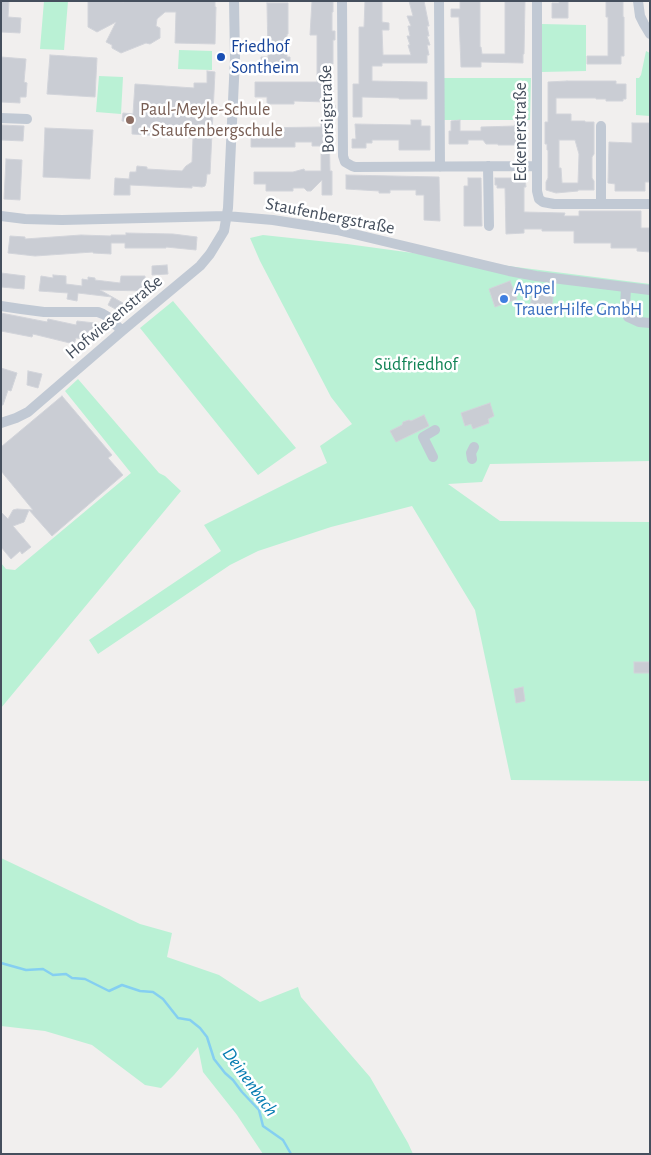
<!DOCTYPE html>
<html>
<head>
<meta charset="utf-8">
<style>
	body { margin:0 }
	#map { position:relative; width:651px; height:1155px; overflow:hidden; background:#f1efee; font-family:"Alegreya Sans",sans-serif }
	canvas { display:block }
	.frame { position:absolute; inset:0; border:2px solid #454f5d; pointer-events:none }
</style>
</head>
<body>
<div id="map">
<canvas width="651" height="1155"></canvas>
<div class="frame"></div>
</div>
<script>
const g = document.querySelector('canvas').getContext('2d');
g.lineJoin = 'round';
function fillPath(path, color) { g.fillStyle = color; g.fill(path, 'evenodd'); }
const toPath = rows => new Path2D(rows.map(r => 'M' + r).join(''));
function trace(path, color, width, dash) { g.strokeStyle = color; g.lineWidth = width; g.lineCap = dash ? 'butt' : 'round'; g.setLineDash(dash || []); g.stroke(path); }
function drawText(font, color, halo, rows, align = 'center') {
  g.font = font + ' "Alegreya Sans",sans-serif'; g.lineWidth = 5; g.setLineDash([]); g.textBaseline = 'middle'; g.strokeStyle = halo; g.fillStyle = color; for (const [text, x, y, turn = 0] of rows) {
    g.save(); g.translate(x, y); g.rotate((+turn || 0) * Math.PI / 180); g.textAlign = isNaN(turn) ? turn : align; if (halo) g.strokeText(text, 0, 0); g.fillText(text, 0, 0); g.restore();
  }
}
fillPath(toPath([
	[44,1,68,1,64,50,40,49],
	[542,24,586,25,586,71,542,72],
	[179,50,212,51,212,70,178,69],
	[646,51,650,53,650,116,636,115,636,78,639,78,641,75],
	[99,76,123,77,121,114,96,112],
	[444,78,531,78,530,120,444,120],
	[263,235,347,244,516,267,650,284,650,461,490,464,482,482,448,484,500,521,650,522,650,781,511,780,475,610,412,506,331,527,258,551,230,565,98,654,89,640,221,551,204,525,327,463,320,446,352,424,331,397,260,261,250,238],
	[173,301,296,448,258,475,140,328],
	[78,379,159,473,165,476,181,491,1,708,1,563,6,569,15,570,131,473,65,391],
	[1,858,140,924,172,933,167,957,219,975,260,1002,298,987,301,997,370,1077,408,1143,413,1154,263,1154,237,1115,203,1072,198,1047,174,1075,161,1088,145,1085,92,1045,45,1031,1,1026]
]), '#baf1d5');
trace(toPath([
	[1,963,26,970,43,969,53,975,66,974,72,978,85,979,109,991,122,985,140,991,153,992,163,999,178,1018,190,1020,200,1028,207,1037,214,1059,225,1073,233,1080,242,1092,259,1110,263,1126,283,1140,291,1154]
]), '#85cff1', 2.5);
const building = toPath([
	[1,1,9,1,8,17,21,18,20,33,1,32,1,1],
	[88,1,117,1,124,2,125,1,215,1,215,7,216,7,215,44,175,43,176,12,165,12,157,19,156,26,160,28,160,38,150,44,146,43,121,53,112,48,112,45,106,42,116,22,97,32,88,27,88,1],
	[312,1,333,1,333,12,332,12,332,31,335,31,335,40,333,40,333,64,329,64,329,82,333,82,333,105,335,105,335,114,326,113,326,102,294,101,294,104,270,104,267,103,267,97,255,97,255,82,317,82,317,35,310,35,312,1],
	[365,1,382,1,382,22,389,23,389,30,382,30,383,55,411,55,408,45,410,45,407,36,410,36,408,26,411,26,407,16,413,16,409,1,424,1,429,26,427,26,429,36,427,36,430,45,427,45,429,55,427,55,427,63,382,63,382,66,372,66,372,81,427,82,427,99,399,99,399,98,362,97,362,117,353,117,353,84,359,84,359,27,364,27,365,1],
	[460,1,480,1,480,47,481,47,482,54,505,54,505,1,525,1,524,54,523,54,523,63,481,62,481,67,461,67,459,17,451,17,451,9,460,9,460,1],
	[559,1,568,1,568,18,552,18,552,3,559,3,559,1],
	[606,1,623,1,623,17,624,17,624,56,621,56,621,64,587,64,587,56,608,56,608,17,606,17,606,1],
	[267,3,288,3,288,34,287,34,287,57,290,57,290,66,261,66,261,57,268,57,267,3],
	[50,55,97,58,95,97,47,94,50,55],
	[1,57,26,59,24,82,27,83,26,97,20,97,20,103,1,102,1,57],
	[207,71,215,72,210,174,207,174,206,183,205,186,202,187,192,186,192,188,130,185,130,195,114,195,115,178,129,179,130,172,136,172,137,166,147,167,147,169,182,171,186,166,192,162,193,138,132,134,132,122,122,121,123,113,133,114,135,84,194,88,194,83,207,83,207,71],
	[567,81,616,81,616,84,626,84,626,99,623,99,623,101,606,101,606,99,596,99,596,98,556,98,556,114,571,114,571,121,585,121,585,122,594,122,594,154,592,157,592,178,594,181,594,190,578,190,578,191,556,193,546,190,546,182,548,178,548,150,547,150,547,144,545,144,545,122,548,122,548,82,567,81],
	[559,140,575,140,579,154,578,183,562,183,561,168,559,168,559,140],
	[411,120,421,120,421,126,430,126,430,150,399,150,399,140,372,140,372,143,366,143,366,148,352,148,352,139,356,139,355,124,411,125,411,120],
	[460,120,460,131,481,131,481,127,515,126,515,121,524,121,524,126,527,126,527,145,498,145,498,144,486,144,483,140,468,140,468,144,449,144,449,131,451,131,451,121,460,120],
	[321,123,329,123,330,171,332,171,332,195,322,195,322,180,311,191,307,191,304,188,293,188,293,191,266,191,266,184,254,184,254,172,293,172,304,169,305,171,321,171,321,146,312,146,312,142,295,142,295,147,251,147,251,128,321,127,321,123],
	[632,123,650,123,650,182,645,182,645,191,615,191,615,184,608,183,609,142,632,143,632,123],
	[1,125,24,126,23,141,1,140,1,125],
	[45,128,93,130,90,179,43,177,45,128],
	[6,159,22,160,20,200,4,199,6,159],
	[346,175,439,177,440,221,424,220,424,195,416,195,416,190,390,190,390,193,379,193,379,191,346,189,346,175],
	[468,178,481,178,482,226,464,226,464,186,468,186,468,178],
	[495,178,525,178,526,187,524,187,524,212,565,213,564,216,579,216,579,211,641,211,641,228,650,228,650,252,637,251,637,248,611,248,611,243,574,243,574,231,542,231,542,229,524,229,524,233,506,234,505,188,497,188,497,185,495,185,495,178],
	[126,233,173,234,197,237,196,250,166,247,166,248,125,248,125,243,111,243,111,254,93,253,93,252,35,256,8,253,10,236,25,237,25,239,81,235,111,236,111,235,126,235,126,233],
	[167,265,168,274,152,275,152,266,167,265],
	[1,273,25,276,24,289,1,287,1,273],
	[53,275,66,276,66,284,82,286,82,279,88,280,88,277,95,278,95,280,120,283,121,276,145,276,145,291,100,290,123,303,119,311,108,305,112,297,78,293,77,301,67,299,68,293,39,291,41,276,53,278,53,275],
	[510,281,517,299,495,307,489,289,510,281],
	[539,289,547,290,547,296,553,297,551,311,530,309,532,294,538,295,539,289],
	[1,313,47,322,48,319,76,325,77,321,95,323,95,327,99,328,98,336,94,336,93,340,76,338,74,344,33,334,32,337,1,331,1,313],
	[1,368,17,373,11,391,8,390,3,405,1,405,1,368],
	[28,371,42,374,38,388,27,385,28,371],
	[62,396,112,455,108,458,123,475,52,536,29,510,24,522,13,526,31,547,22,554,20,551,11,559,1,547,1,512,8,519,13,510,17,509,33,510,1,471,1,447,62,396],
	[490,403,494,416,488,419,489,423,473,429,471,424,465,426,461,413,490,403],
	[424,415,429,426,396,442,390,431,402,425,403,422,409,420,411,421,424,415],
	[634,662,650,662,650,673,634,673,634,662],
	[523,687,525,701,516,703,514,689,523,687]
]);
fillPath(building, '#cacdd4');
trace(building, '#d2d4da', 1);
trace(toPath([
	[342,1,343,156,345,162,352,166,355,167,537,166],
	[439,1,440,167],
	[537,1,537,191,539,199,543,202,554,204,650,204],
	[638,1,640,16,644,24,650,34],
	[1,118,27,119],
	[488,166,489,226],
	[601,204,601,126],
	[1,216,25,219,62,220,226,216,273,220,337,230,509,271,536,276,650,290],
	[626,287,625,308,628,317,639,322,650,323],
	[1,306,21,309,44,312,98,312,103,314,108,317,122,331],
	[1,423,16,418,28,412,122,331,200,266,210,254,224,231,228,208,235,58,234,1],
	[433,457,423,437,435,430],
	[472,459,471,453,474,447]
]), '#c1c9d4', 10);
for (const [x, y, r, color] of [
	[221,57,5,"#1a4fb4"],
	[130,120,5,"#8d6e63"],
	[504,299,5,"#3f7fe0"]
]) { const dot = new Path2D(); dot.arc(x, y, r, 0, 2 * Math.PI); g.fillStyle = color; g.fill(dot); trace(dot, '#fff', 2); }
drawText('18px', '#164399', '#fff', [
	["Friedhof",231,47],
	["Sontheim",231,68]
], 'left');
drawText('18px', '#454f5d', '#fff', [
	["Borsigstraße",327,109,-92],
	["Eckenerstraße",521,132,-90],
	["Staufenbergstraße",330,216,11],
	["Hofwiesenstraße",114,317,-40]
]);
drawText('18px', '#785e54', '#fff', [
	["Paul-Meyle-Schule",140,110],
	["+ Staufenbergschule",140,131]
], 'left');
drawText('18px', '#366cbe', '#fff', [
	["Appel",514,289],
	["TrauerHilfe GmbH",514,310]
], 'left');
drawText('18px', '#128356', '#fff', [
	["Südfriedhof",416,365]
]);
drawText('italic 19px', '#047bb1', '#fff', [
	["Deinenbach",250,1082,54]
]);
</script>
</body>
</html>
